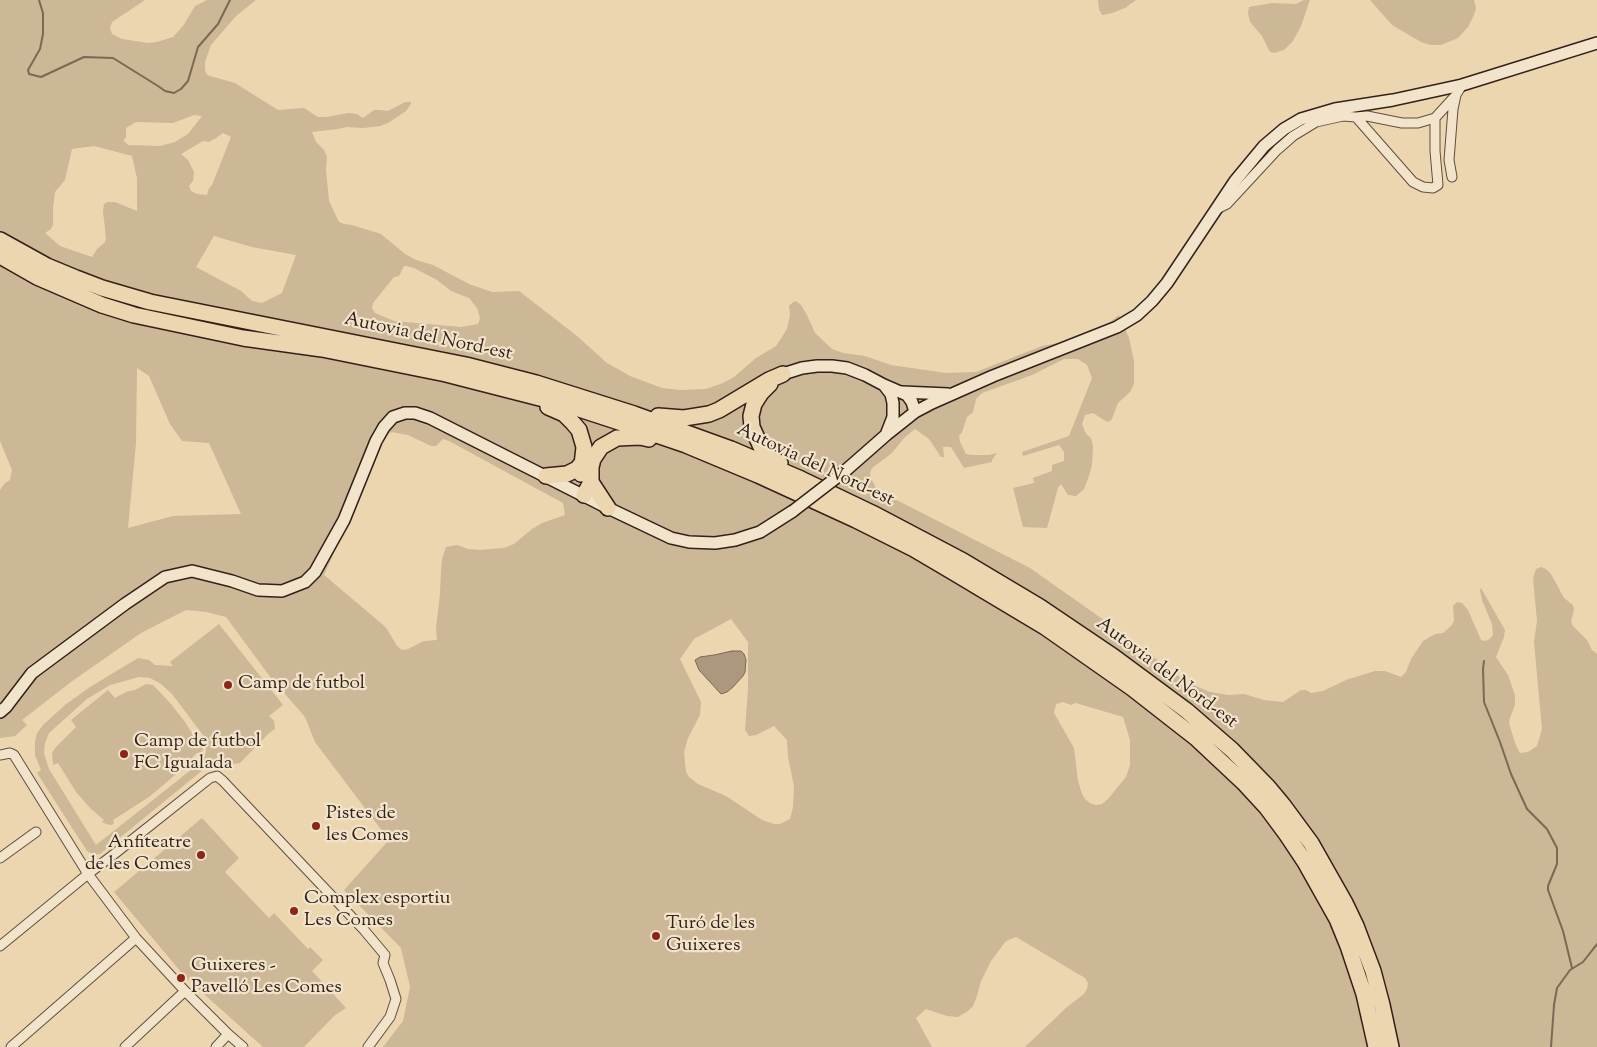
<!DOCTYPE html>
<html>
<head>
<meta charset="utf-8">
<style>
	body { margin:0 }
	canvas { display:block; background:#ebd6af }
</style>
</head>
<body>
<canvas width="1597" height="1047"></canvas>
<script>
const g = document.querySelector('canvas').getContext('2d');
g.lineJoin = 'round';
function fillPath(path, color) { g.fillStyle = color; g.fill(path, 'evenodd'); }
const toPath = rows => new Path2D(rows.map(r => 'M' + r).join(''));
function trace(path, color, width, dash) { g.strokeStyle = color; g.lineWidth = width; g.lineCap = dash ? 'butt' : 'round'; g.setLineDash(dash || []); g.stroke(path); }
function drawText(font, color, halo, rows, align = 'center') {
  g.font = font + ' "Sorts Mill Goudy",serif'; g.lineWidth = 4.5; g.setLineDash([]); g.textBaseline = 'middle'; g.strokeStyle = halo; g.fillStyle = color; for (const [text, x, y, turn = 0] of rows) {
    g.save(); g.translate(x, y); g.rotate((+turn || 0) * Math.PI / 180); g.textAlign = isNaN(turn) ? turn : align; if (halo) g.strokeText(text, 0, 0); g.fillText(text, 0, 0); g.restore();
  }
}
fillPath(toPath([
	[0,0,145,0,112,22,110,28,112,34,122,39,148,43,157,42,173,37,183,26,195,6,207,0,256,0,236,16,211,45,205,62,205,70,207,75,235,83,278,110,304,108,318,117,326,117,349,113,357,114,363,118,374,110,380,110,388,111,405,102,411,102,411,104,406,111,388,123,380,126,363,128,347,127,338,129,312,132,316,142,324,150,327,157,326,170,329,201,339,222,344,224,352,225,381,234,405,254,416,260,433,265,469,284,492,292,519,291,577,336,607,363,630,376,662,388,680,390,706,389,723,383,734,377,756,358,776,346,787,329,790,315,789,306,793,302,796,301,801,305,807,315,815,333,832,349,843,353,865,356,891,365,946,373,976,372,1042,346,1063,342,1105,326,1119,315,1129,338,1134,361,1134,384,1130,392,1118,403,1112,419,1110,421,1107,422,1093,413,1085,415,1082,424,1086,434,1091,438,1093,446,1092,465,1089,476,1084,489,1076,496,1068,495,1061,484,1058,488,1047,528,1023,527,1013,488,1034,483,1033,478,1052,471,1052,465,1064,461,1064,452,1059,445,1023,456,1022,452,1069,436,1092,378,1087,365,1078,359,1064,359,1032,375,982,393,976,399,973,412,967,417,962,432,959,436,960,442,966,454,971,455,989,455,997,453,992,460,992,462,964,468,951,447,943,447,944,457,941,457,929,439,915,429,904,438,892,453,872,468,870,473,871,478,877,490,1030,568,1118,630,1186,682,1210,692,1229,695,1244,694,1264,700,1283,702,1301,690,1306,690,1311,693,1323,691,1346,680,1375,671,1385,671,1401,677,1406,672,1411,659,1423,641,1435,634,1443,633,1451,626,1454,621,1453,606,1457,602,1462,603,1468,610,1481,640,1485,641,1490,639,1493,635,1492,624,1482,600,1480,590,1481,588,1505,630,1504,637,1496,657,1508,675,1515,695,1515,705,1510,718,1509,723,1515,743,1520,753,1528,752,1537,746,1542,729,1534,642,1537,621,1533,578,1536,569,1541,567,1546,569,1551,574,1564,598,1573,605,1574,610,1571,621,1573,626,1587,640,1592,650,1597,654,1597,1047,1025,1047,1067,1007,1084,994,1087,989,1088,983,1085,978,1016,937,1006,941,991,961,981,981,977,996,973,1006,968,1011,958,1017,947,1016,926,1009,916,1018,932,1047,383,1047,403,1021,410,987,401,948,344,890,389,840,315,742,305,717,271,678,226,617,207,612,186,610,141,633,71,682,22,720,27,725,15,736,0,738,0,490,5,483,10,480,12,470,0,441],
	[194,115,202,116,188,134,175,142,160,146,128,145,123,140,126,138,126,128,136,122,173,123],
	[223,133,231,137,212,185,209,188,207,195,197,194,191,191,189,186,193,181,194,172,188,160,181,154,203,141,209,142,216,138],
	[94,146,132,156,137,178,137,211,115,202,107,202,104,204,103,211,106,238,105,242,97,249,92,257,60,246,45,233,51,229,53,225,53,208,55,192,65,180,72,149],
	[214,236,252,247,296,255,282,293,262,303,252,301,241,291,196,267],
	[404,266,406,266,414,268,437,280,451,291,469,298,477,308,480,318,478,324,461,327,394,321,375,313,372,308,373,303,394,277,399,276],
	[137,368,149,376,170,424,182,441,209,443,241,514,173,516,128,528,136,443],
	[392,432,408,435,431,446,436,446,443,439,449,441,563,503,565,515,542,523,532,529,514,544,504,548,480,550,468,549,457,545,446,547,442,559,441,570,440,594,436,628,437,640,424,641,408,649,402,650,397,646,387,629,382,624,324,575,369,475,384,436],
	[731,619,748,642,748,689,745,730,749,736,756,735,774,726,787,740,788,757,794,786,793,807,790,819,780,824,774,824,762,820,726,796,698,784,689,777,686,772,684,752,688,738,700,715,701,702,680,659,694,639],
	[1063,702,1071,705,1076,703,1123,717,1130,740,1130,765,1126,777,1108,799,1102,804,1096,805,1090,803,1085,799,1082,794,1078,781,1074,748,1054,713,1056,704],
	[1098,0,1136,0,1125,8,1112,13,1102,15,1099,9],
	[1304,0,1310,0,1301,26,1293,41,1284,50,1274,53,1270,52,1262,36,1250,22,1248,13,1249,7,1272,3,1296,4],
	[1370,0,1474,0,1476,8,1474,15,1468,27,1458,38,1441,45,1430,45,1421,42,1392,25],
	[219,624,283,705,269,716,274,721,275,729,269,733,240,763,231,764,221,760,215,760,100,854,94,855,87,851,37,773,41,770,35,755,35,741,37,733,44,724,65,705,90,687,138,658,149,660,155,665,173,666,170,662],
	[139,677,150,678,161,684,172,694,203,735,206,742,206,752,201,762,96,845,49,769,44,753,45,743,49,733,87,699,110,685],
	[146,684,153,685,171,704,185,722,197,741,201,739,203,745,203,750,199,755,197,753,174,776,149,797,113,820,114,824,110,825,106,824,102,822,104,820,91,809,76,792,58,763,53,765,52,753,56,747,76,727,71,720,108,690,115,698,126,692,135,690],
	[202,818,239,858,225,872,269,918,274,913,308,949,310,947,323,960,312,971,346,1008,335,1015,304,1047,263,1047,186,978,114,892]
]), '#ccb796');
const water = toPath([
	[732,651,741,651,744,654,746,660,745,672,743,676,733,687,727,692,721,694,699,670,695,660,700,657,714,655,732,651]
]);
fillPath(water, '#ac987c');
trace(water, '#7c6854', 1);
trace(toPath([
	[39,0,43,13,43,34,40,49,28,70,29,74,41,77,84,57,113,58,158,86,165,91,174,93,181,89,188,81,198,47,218,24,230,0],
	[1484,661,1483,669,1484,702,1500,742,1511,774,1527,809,1547,829,1557,848,1557,864,1548,886,1548,890,1563,931,1572,968],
	[1551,1047,1554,1005,1557,988,1570,970,1583,962,1597,944]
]), '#7c6854', 2);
const street = toPath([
	[1356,117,1413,182,1423,187,1433,188,1438,185,1435,151,1435,118],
	[1452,177,1449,160,1453,109,1456,95],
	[1217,209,1227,204,1277,150,1293,136,1316,122,1343,116,1356,117,1367,116,1402,123,1418,123,1435,118,1456,95,1462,85],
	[0,755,10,753,14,755,88,874,136,938,185,991,228,1034,243,1047],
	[0,858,36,832],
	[0,946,88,874,113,855,210,778,217,776,223,781,364,930,385,955,383,963,390,980,396,999,390,1017,368,1047],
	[11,1047,136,938],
	[125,1047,185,991],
	[216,1047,228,1034]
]);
const secondary = toPath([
	[783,374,802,368,817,366,832,366,847,368,865,375,884,385,907,395,912,402,915,412],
	[884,385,891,394,893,403,893,417,886,435],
	[902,392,948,394],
	[845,471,886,435,915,412,932,403,993,376,1117,327,1137,315,1152,301,1167,283,1235,181,1264,146,1284,129,1301,119,1335,109,1393,100,1462,85,1597,43],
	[0,712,6,707,32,673,125,604,165,577,192,571,232,581,258,590,282,591,305,582,315,572,344,520,376,441,384,427,393,417,405,413,415,413,430,418,608,508,671,538,689,542,715,543,735,540,760,532,793,511]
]);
const highway = toPath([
	[0,240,47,266,76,278,102,288,150,302,466,365,536,383,634,414,731,449,801,479,872,513,963,561,1040,607,1114,657,1187,711,1232,750,1268,787,1283,805,1311,843,1345,903,1356,926,1373,971,1382,1005,1391,1047],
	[0,256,37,277,102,305,134,315,243,338,322,349,446,374,567,405,616,421,686,445,758,475,856,520,914,549,953,572,1045,627,1132,688,1196,738,1244,783,1267,808,1287,835,1305,862,1337,919,1348,946,1364,994,1376,1047],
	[770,384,761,393,754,404,751,416,752,427,761,447,769,456,780,463],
	[548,407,564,414,573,423,579,430,584,447,581,474],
	[658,416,684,418,709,414,719,410,769,380,783,374],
	[546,476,567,474,577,469,582,463],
	[591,482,608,508],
	[584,495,591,482,591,467,593,459,601,447,617,438,640,437,649,439]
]);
trace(street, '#614e3e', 11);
trace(secondary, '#332119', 14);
trace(highway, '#332119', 18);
trace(street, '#f2e4cb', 9);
trace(secondary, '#f2e4cb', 11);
trace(highway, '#ebd6af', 15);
const secondaryBridge = toPath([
	[793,511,845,471]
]);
trace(secondaryBridge, '#332119', 14, []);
trace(secondaryBridge, '#f2e4cb', 11);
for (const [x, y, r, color] of [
	[228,685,5,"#8f2418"],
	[124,754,5,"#8f2418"],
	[316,826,5,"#8f2418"],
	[201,855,5,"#8f2418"],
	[294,911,5,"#8f2418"],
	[656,936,5,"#8f2418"],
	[181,978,5,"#8f2418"]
]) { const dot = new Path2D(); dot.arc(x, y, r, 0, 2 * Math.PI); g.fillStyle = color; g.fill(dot); trace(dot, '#f2e4cb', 2); }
drawText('19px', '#332119', '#f2e4cb', [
	["Autovia del Nord-est",428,338,12],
	["Autovia del Nord-est",815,466,25],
	["Autovia del Nord-est",1166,674,37]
]);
drawText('19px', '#332119', '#f2e4cb', [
	["Camp de futbol",238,685],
	["Camp de futbol",134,743],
	["FC Igualada",134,765],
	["Pistes de",326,815],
	["les Comes",326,837],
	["Anfiteatre",191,844,"right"],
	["de les Comes",191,866,"right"],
	["Complex esportiu",304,900],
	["Les Comes",304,922],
	["Turó de les",666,925],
	["Guixeres",666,947],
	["Guixeres -",191,967],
	["Pavelló Les Comes",191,989]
], 'left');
</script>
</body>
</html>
